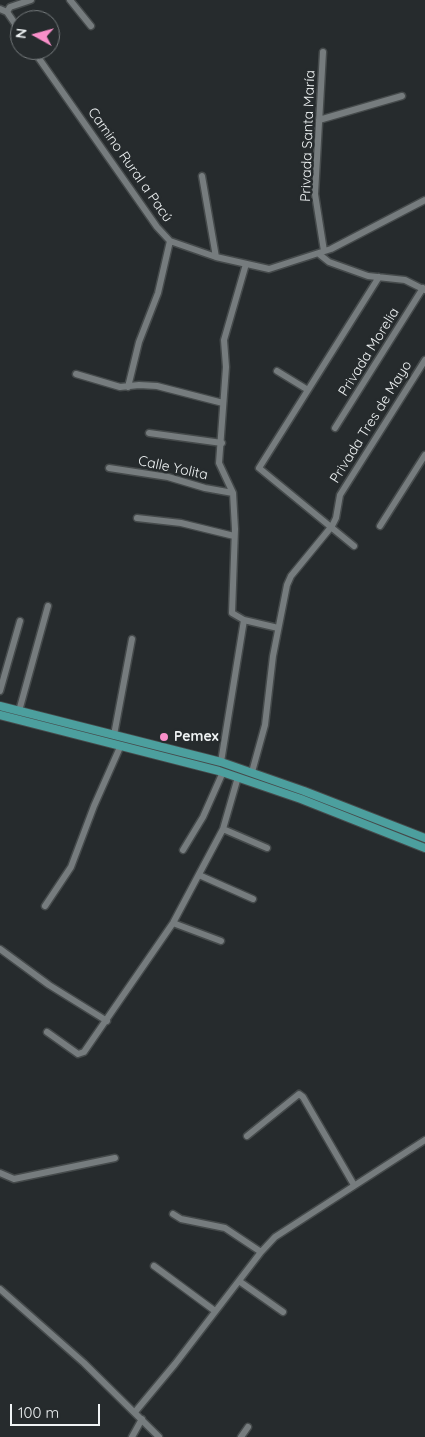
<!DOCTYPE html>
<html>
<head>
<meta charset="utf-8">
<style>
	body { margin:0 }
	#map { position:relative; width:425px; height:1437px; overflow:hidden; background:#262b2d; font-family:Quicksand,sans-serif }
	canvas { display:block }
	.north { position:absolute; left:10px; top:10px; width:50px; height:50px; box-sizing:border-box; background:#262b2d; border:1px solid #767b7d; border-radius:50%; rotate:277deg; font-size:14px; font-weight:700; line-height:20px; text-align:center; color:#eff3f4 }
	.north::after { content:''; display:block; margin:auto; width:18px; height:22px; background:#f98fc9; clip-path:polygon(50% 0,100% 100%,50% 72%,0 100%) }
	.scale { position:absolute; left:10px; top:1404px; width:90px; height:22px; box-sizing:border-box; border:2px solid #eff3f4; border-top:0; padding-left:6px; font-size:15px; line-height:18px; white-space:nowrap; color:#eff3f4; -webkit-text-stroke:4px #262b2d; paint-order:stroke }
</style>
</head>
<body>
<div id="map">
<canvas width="425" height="1437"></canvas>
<div class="north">N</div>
<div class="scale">100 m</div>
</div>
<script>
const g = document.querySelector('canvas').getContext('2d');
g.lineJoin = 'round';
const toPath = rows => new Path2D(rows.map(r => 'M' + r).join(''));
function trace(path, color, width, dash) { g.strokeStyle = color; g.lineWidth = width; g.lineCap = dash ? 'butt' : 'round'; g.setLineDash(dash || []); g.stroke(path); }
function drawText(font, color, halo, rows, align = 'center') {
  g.font = font + ' Quicksand,sans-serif'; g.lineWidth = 5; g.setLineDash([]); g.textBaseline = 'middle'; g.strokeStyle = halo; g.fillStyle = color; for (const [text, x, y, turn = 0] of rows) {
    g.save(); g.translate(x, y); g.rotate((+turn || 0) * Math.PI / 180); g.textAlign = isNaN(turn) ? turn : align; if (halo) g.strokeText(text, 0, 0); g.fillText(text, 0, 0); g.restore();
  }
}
const minor = toPath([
	[70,0,91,26],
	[0,9,7,12,20,31],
	[7,12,10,7,31,0],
	[33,50,157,227,170,241,216,257,269,269,331,249,425,200],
	[323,52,315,194,324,251],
	[319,120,402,96],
	[202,176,216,257],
	[319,254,329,262,368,276,405,280,425,290],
	[246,264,224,340,226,367,219,463,233,493,235,529,232,613,244,620,278,628],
	[277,371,308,390],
	[76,374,120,387,139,385,157,386,223,403],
	[128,387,139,342,158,293,170,241],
	[335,428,423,288],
	[149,433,222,443],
	[109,468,168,477,205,488,233,493],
	[137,518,181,523,234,536],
	[380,526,425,455],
	[354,546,259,468,379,277],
	[0,691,20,621],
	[19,711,48,606],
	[114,735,132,639],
	[221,762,244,620],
	[252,772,265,725,273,656,287,585,291,576,332,526,336,518,340,495,425,360],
	[223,829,267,848],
	[183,850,203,817,223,772],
	[199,875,253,899],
	[45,906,71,867,94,806,121,745],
	[173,923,221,941],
	[0,949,49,985,107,1021],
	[47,1032,78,1054,84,1052,173,923,223,829,238,777],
	[247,1136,299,1094,303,1097,354,1185],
	[0,1173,14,1179,115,1158],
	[173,1214,181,1219,225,1228,261,1252],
	[154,1266,215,1311],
	[239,1281,283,1312],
	[0,1289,84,1363,159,1437],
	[135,1412,175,1364,261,1252,275,1237,425,1140],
	[132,1437,142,1419],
	[241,1437,248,1427]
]);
const major = toPath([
	[0,706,221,762,304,791,425,838],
	[0,715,219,771,301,799,425,848]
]);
trace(minor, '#454a4b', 9);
trace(major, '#454a4b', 10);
trace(minor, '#767c7e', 6);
trace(major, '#4c9f9e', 8);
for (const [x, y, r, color] of [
	[164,737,5,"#f98fc9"]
]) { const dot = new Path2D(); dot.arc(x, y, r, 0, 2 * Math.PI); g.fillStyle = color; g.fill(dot); trace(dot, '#262b2d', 2); }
drawText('14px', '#eff3f4', '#262b2d', [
	["Privada Santa María",308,136,-88],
	["Camino Rural a Pacú",130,165,55],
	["Privada Morelia",369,352,-58],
	["Privada Tres de Mayo",371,422,-58],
	["Calle Yolita",173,468,12]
]);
drawText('bold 14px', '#eff3f4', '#262b2d', [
	["Pemex",174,737]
], 'left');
</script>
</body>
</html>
